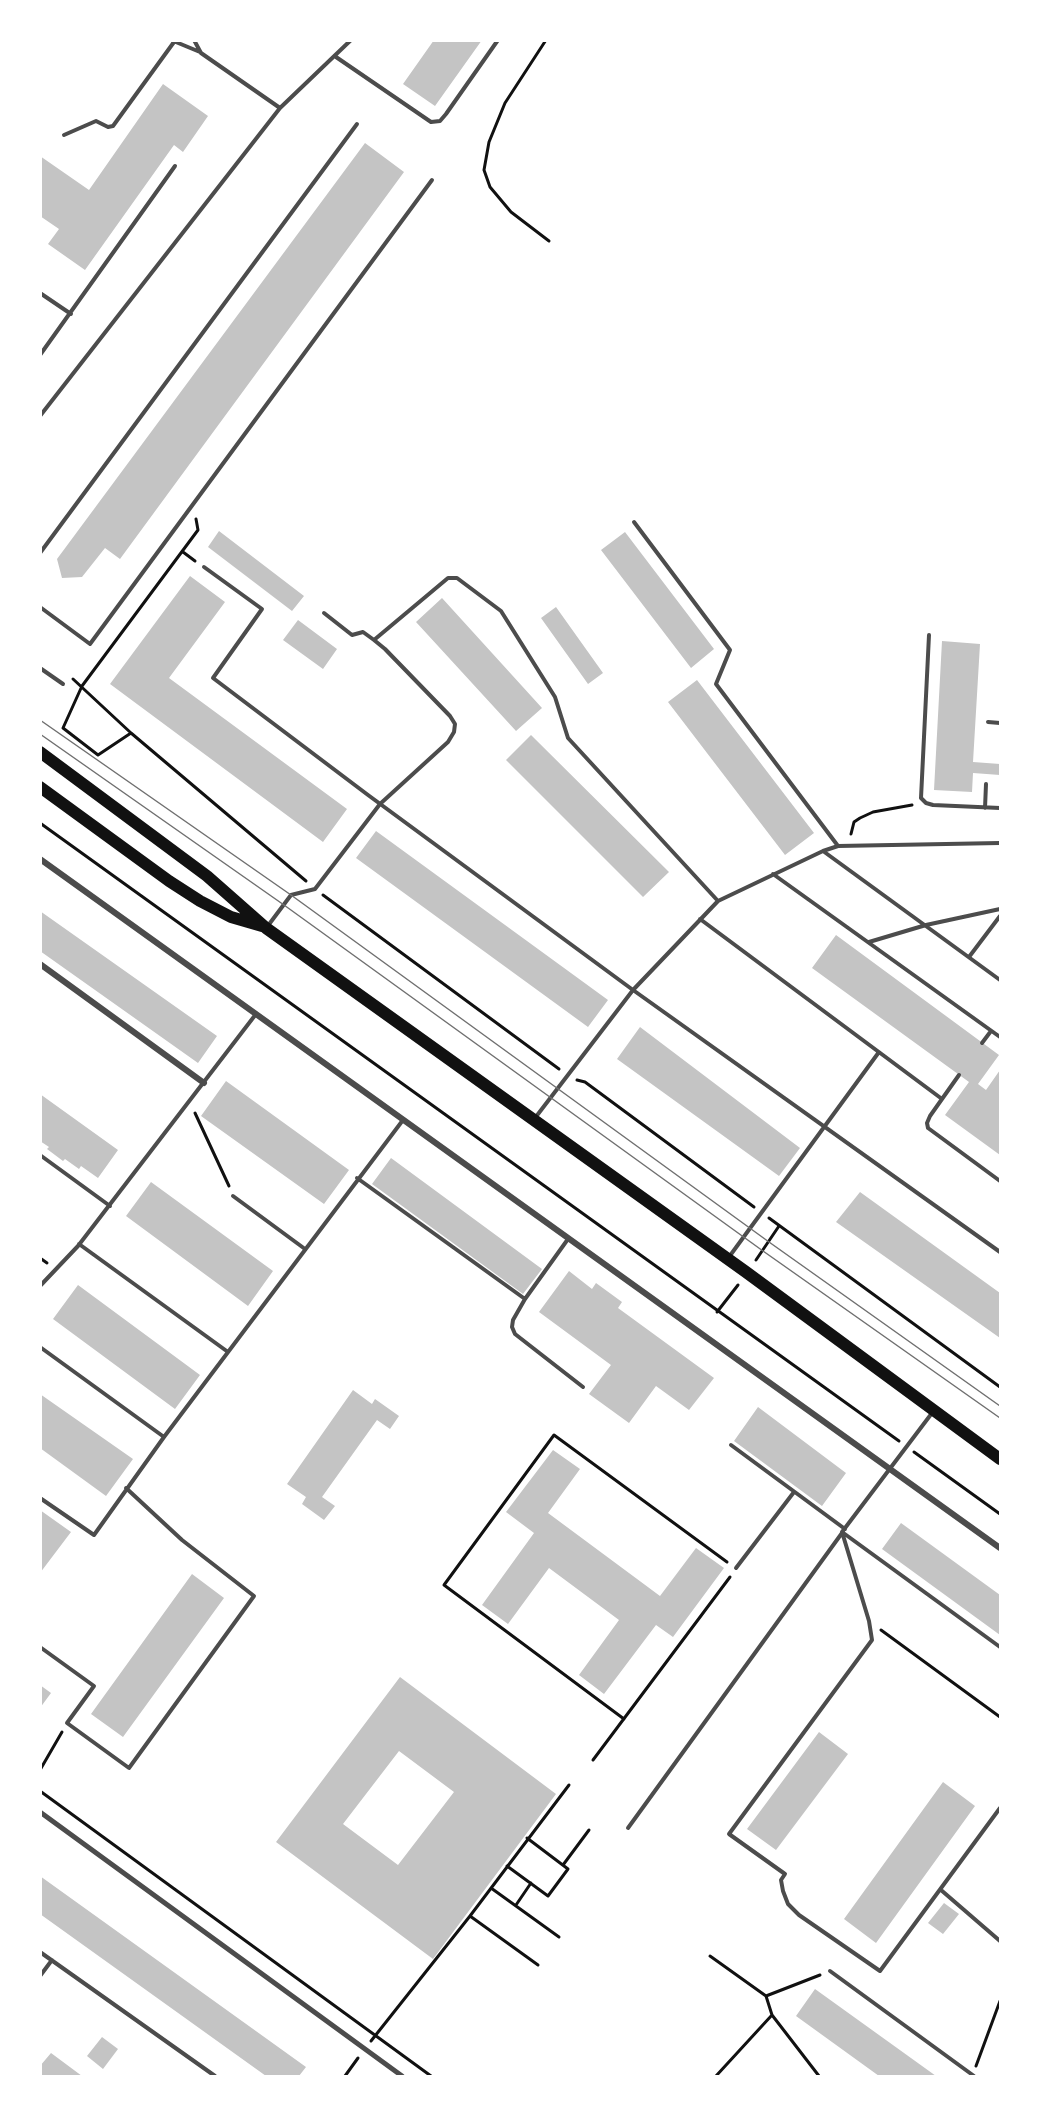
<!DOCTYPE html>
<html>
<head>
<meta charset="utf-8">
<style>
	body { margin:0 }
	#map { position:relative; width:1041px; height:2117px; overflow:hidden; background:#fff; font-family:Lato,sans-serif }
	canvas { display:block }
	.frame { position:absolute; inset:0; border:42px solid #fff; pointer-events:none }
</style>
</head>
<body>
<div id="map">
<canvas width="1041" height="2117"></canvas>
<div class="frame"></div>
</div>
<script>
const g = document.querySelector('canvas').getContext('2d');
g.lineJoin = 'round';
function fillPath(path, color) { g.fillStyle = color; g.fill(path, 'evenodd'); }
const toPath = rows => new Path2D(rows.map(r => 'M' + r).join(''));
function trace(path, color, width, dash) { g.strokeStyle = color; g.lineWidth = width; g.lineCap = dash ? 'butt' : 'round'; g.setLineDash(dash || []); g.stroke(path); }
fillPath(toPath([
	[434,40,482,40,435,106,403,84],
	[163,84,208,116,183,152,174,145,85,270,48,244,59,229,40,216,40,156,89,190],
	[365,143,404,172,120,559,105,548,82,577,62,578,57,559],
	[219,531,304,596,292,611,208,547],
	[625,532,714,649,691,668,601,550],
	[190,576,225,602,169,678,347,809,323,842,110,684],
	[442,598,542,708,516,731,416,622],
	[556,607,603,673,588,684,541,618],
	[298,620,337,649,323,669,283,640],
	[942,641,980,644,973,762,1000,764,1000,775,973,773,972,792,934,790],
	[697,680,814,833,785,855,668,702],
	[531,735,669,872,643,897,506,760],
	[376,831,608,1000,588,1027,356,858],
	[40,911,217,1036,198,1063,40,951],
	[836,935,999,1055,978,1084,986,1090,1000,1070,1000,1155,945,1115,969,1082,812,968],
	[640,1027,800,1148,779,1176,617,1059],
	[226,1081,349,1170,324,1204,201,1116],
	[40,1094,118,1150,98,1178,81,1166,79,1169,65,1159,63,1161,47,1149,49,1147,40,1141],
	[391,1158,542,1269,523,1294,372,1184],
	[151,1182,273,1271,248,1306,126,1216],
	[860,1192,1000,1293,1000,1338,836,1222],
	[569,1271,592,1289,596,1283,622,1302,618,1308,714,1378,689,1410,656,1386,629,1423,589,1394,611,1365,539,1312],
	[78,1285,200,1375,175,1409,53,1319],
	[353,1390,372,1404,375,1399,399,1416,390,1429,377,1420,322,1497,335,1506,324,1520,302,1504,306,1497,287,1484],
	[40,1394,133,1459,106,1496,40,1448],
	[758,1407,846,1473,822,1506,734,1441],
	[553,1450,580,1469,548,1513,660,1596,696,1548,724,1568,673,1637,656,1625,604,1694,579,1675,619,1620,549,1568,508,1624,482,1605,534,1533,506,1512],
	[40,1510,71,1532,40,1573],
	[901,1523,1000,1595,1000,1635,882,1549],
	[192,1574,224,1598,123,1737,91,1714],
	[400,1677,556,1794,433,1959,276,1842],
	[399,1751,454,1792,398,1865,343,1824],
	[40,1685,51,1693,40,1708],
	[819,1732,848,1754,776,1850,747,1829],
	[943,1782,975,1806,876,1943,844,1919],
	[40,1876,306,2067,299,2076,266,2076,40,1914],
	[944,1903,959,1914,943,1934,928,1923],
	[815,1989,936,2076,879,2076,796,2016],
	[102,2037,118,2049,103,2069,87,2056],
	[51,2053,82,2076,40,2076,40,2066]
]), '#c4c4c4');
trace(toPath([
	[546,40,505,103,489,142,484,170,490,187,511,212,549,241],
	[183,552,195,561],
	[73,679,131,733,306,881],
	[131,733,98,755,63,728,82,686,198,530,196,519],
	[40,823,899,1441],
	[851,834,854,822,860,818,873,812,912,805],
	[323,895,559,1069],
	[577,1080,585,1082,754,1207],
	[195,1113,229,1186],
	[769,1218,1000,1387],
	[40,1258,47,1263],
	[756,1260,779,1226],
	[717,1312,738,1285],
	[914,1452,1000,1514],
	[881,1630,1000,1717],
	[624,1719,444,1585,554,1435,727,1562],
	[593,1760,730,1577],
	[40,1770,62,1732],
	[40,1791,431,2076],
	[563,1865,589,1830],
	[507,1866,548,1896,568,1869,527,1838],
	[491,1888,559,1937],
	[516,1905,531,1883],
	[470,1916,538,1965],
	[710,1956,766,1996,772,2015,819,2076],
	[766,1996,820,1975],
	[371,2041,470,1916,569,1785],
	[976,2066,1000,2001],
	[345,2076,358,2058],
	[716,2076,772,2015]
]), '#111', 3);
trace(toPath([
	[171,40,200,52],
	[194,40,201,53,280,108],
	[336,57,431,122,440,121,446,114,498,40],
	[64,135,96,121,108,127,113,126,174,42],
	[40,293,71,314],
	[40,355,175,166],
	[40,416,280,108,351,40],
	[634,522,730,650,716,684,838,846],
	[40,553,357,124],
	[204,567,262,609,213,678,368,795,633,990,1000,1252],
	[40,607,90,644,432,180],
	[324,613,352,635,363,632,374,640],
	[929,635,921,798,926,803,933,805,1000,808],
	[40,668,63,684],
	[988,722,1000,723],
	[985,808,986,784],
	[823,851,1000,980],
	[773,874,1000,1037],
	[700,919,942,1099,930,1116,927,1123,928,1128,1000,1181],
	[267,927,291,895,315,889,380,804,448,742,454,732,455,724,450,716,385,649,374,640,448,578,457,578,501,611,555,697,568,738,718,901],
	[869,942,926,925,1000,909],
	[969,957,1000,916],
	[982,1043,991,1031],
	[942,1099,959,1075],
	[535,1118,633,990,718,901,823,851,838,846,1000,843],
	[40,1155,110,1206],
	[357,1178,525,1299,568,1239],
	[233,1196,305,1249],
	[79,1244,228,1352],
	[729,1257,879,1052],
	[40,1286,78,1246,256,1014],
	[525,1299,513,1320,512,1327,515,1334,583,1387],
	[40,1347,164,1437],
	[932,1413,842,1532,1000,1647],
	[731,1445,845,1529],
	[40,1498,94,1535,164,1437,403,1120],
	[842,1532,869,1621,872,1640,729,1834,785,1874,781,1880,783,1891,788,1904,799,1915,880,1971,1000,1808],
	[736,1568,794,1492],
	[40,1647,94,1686,67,1723,129,1768,254,1596,182,1540,126,1488],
	[628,1828,842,1533],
	[941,1890,1000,1941],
	[40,1952,215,2076],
	[830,1971,974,2076],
	[40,1976,52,1960]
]), '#4c4c4c', 4);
trace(toPath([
	[40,1812,402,2076]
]), '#4c4c4c', 5);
trace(toPath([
	[40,859,1000,1548],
	[40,964,204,1083]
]), '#4c4c4c', 6);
trace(toPath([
	[40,752,207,876,266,928,746,1272,1000,1459],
	[40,787,169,881,200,901,231,917,262,926]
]), '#111', 12);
trace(toPath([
	[40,720,291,895,769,1242,1000,1406],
	[40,734,284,905,763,1251,1000,1418]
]), '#707070', 1.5);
</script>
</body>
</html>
